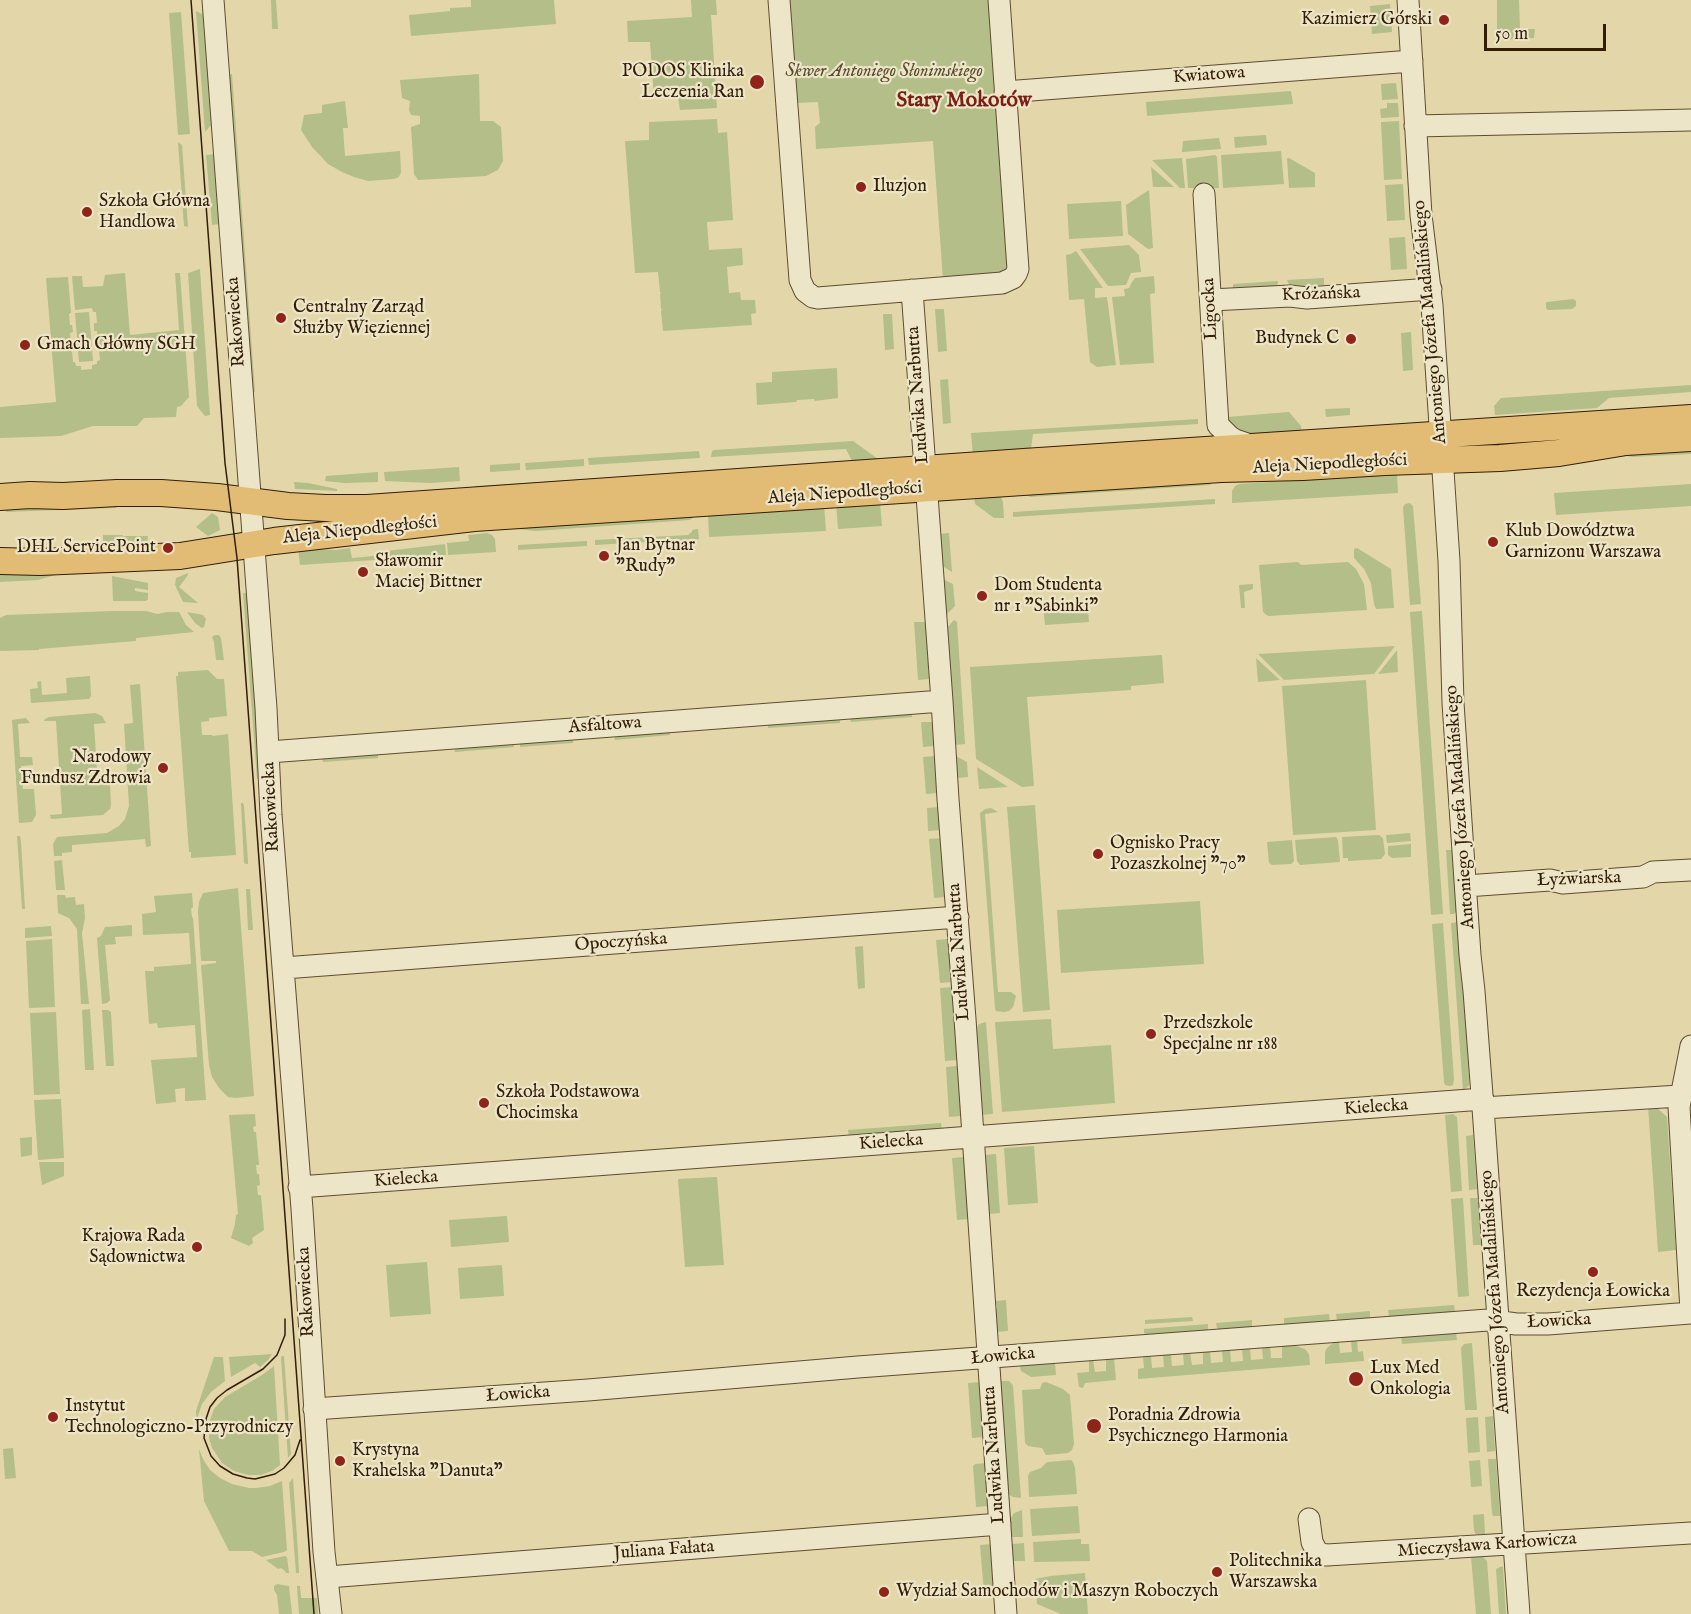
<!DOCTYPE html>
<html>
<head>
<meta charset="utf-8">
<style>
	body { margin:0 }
	#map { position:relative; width:1691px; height:1614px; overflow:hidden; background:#e3d7aa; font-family:"IM FELL English",serif }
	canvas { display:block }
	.scale { position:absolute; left:1484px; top:24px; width:122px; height:27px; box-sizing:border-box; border:3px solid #331d07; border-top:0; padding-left:8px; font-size:18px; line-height:21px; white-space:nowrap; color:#331d07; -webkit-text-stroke:4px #ede5c8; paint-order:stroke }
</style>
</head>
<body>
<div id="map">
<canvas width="1691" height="1614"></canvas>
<div class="scale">50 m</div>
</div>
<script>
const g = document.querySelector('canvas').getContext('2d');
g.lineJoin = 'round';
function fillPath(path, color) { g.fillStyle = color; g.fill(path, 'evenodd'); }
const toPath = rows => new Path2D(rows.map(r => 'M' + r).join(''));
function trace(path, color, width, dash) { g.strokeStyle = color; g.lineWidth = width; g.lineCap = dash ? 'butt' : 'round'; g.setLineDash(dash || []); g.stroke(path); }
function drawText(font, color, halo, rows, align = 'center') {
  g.font = font + ' "IM FELL English",serif'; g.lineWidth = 4.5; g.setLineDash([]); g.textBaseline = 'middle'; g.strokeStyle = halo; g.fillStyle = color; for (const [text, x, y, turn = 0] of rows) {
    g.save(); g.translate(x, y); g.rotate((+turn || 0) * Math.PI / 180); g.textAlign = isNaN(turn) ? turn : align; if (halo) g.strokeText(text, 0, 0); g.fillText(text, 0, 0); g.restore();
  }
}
fillPath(toPath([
	[271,0,276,0,278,29,272,29],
	[471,0,554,0,556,24,411,36,409,15,450,11,450,8,471,7],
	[691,0,716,0,717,15,711,15,717,108,680,110,678,97,654,97,650,42,628,42,627,21,692,17],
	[790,0,990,0,1008,261,1006,269,1003,273,943,280,933,141,816,149,815,127,820,123,818,102,797,103],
	[1497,0,1519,0,1520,29,1535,29,1534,38,1502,40,1501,31,1497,31],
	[1390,4,1392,32,1372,34,1370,6],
	[196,11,204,15,213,123,205,132],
	[181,12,190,134,178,135,169,13],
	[232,74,255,392,253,392,249,389,229,75],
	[479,74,480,121,493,121,501,127,503,161,498,170,486,176,418,180,414,174,411,127,420,124,420,116,411,115,409,110,410,101,402,98,400,80],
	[1396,83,1398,99,1382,100,1381,84],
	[1291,91,1293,104,1147,116,1146,102],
	[345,101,348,128,343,128,345,156,400,151,401,172,399,177,394,179,368,181,354,177,342,172,328,164,312,147,301,130,304,115,322,113,322,105],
	[1387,103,1398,103,1399,117,1381,118,1380,109,1387,108],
	[717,119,718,133,727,132,733,220,707,222,709,250,742,248,743,265,727,267,729,293,740,292,741,300,755,300,756,313,751,314,752,325,663,331,661,311,662,309,661,309,660,294,661,292,660,292,658,272,635,273,625,141,649,140,649,122],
	[1399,121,1402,179,1384,180,1381,122],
	[1266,135,1267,145,1235,148,1234,137],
	[1219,138,1221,149,1182,152,1183,141],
	[178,142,182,145,188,227,184,226],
	[1281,151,1284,184,1223,188,1221,155],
	[215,154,220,224,212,225,206,155],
	[1215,155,1217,157,1219,188,1188,188,1186,159],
	[1182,158,1185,188,1180,188,1152,160],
	[1287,158,1289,158,1315,173,1315,187,1289,188],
	[1151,167,1174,187,1153,187],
	[1403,184,1405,220,1387,221,1385,185],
	[1149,190,1153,248,1148,249,1128,234,1126,205],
	[1121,201,1123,236,1069,239,1067,204],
	[1405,237,1407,269,1391,270,1389,238],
	[1129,245,1139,255,1141,272,1131,273,1126,285,1108,286,1080,249],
	[1076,251,1103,288,1095,288,1095,298,1107,297,1116,365,1097,367,1090,362,1084,299,1069,300,1066,255,1071,254],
	[200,269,210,415,205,416,197,406,188,273],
	[125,273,130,335,179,330,175,273,180,273,189,397,181,406,177,407,176,417,144,418,137,426,93,426,61,436,0,438,0,407,56,402,46,278,68,277,71,313,69,314,70,325,72,325,73,332,70,333,71,344,74,344,74,351,72,351,73,362,75,362,76,366,81,366,81,370,92,369,92,365,97,364,97,361,100,360,99,349,96,348,95,342,98,342,97,331,94,331,94,323,97,323,96,312,93,312,92,308,75,310,72,276,82,276,83,287,103,286,105,275],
	[1154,276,1155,293,1150,294,1154,363,1120,365,1112,297,1125,296,1124,289,1129,288,1132,282,1135,278],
	[1324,278,1324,285,1290,287,1287,280],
	[1278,281,1277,288,1233,291,1233,284],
	[1573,299,1576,301,1576,306,1572,309,1548,310,1546,308,1546,303,1547,302],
	[935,309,944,309,947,351,938,352],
	[89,312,93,361,79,362,75,313],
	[883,314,892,314,894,349,885,350],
	[1411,332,1413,370,1403,371,1401,333],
	[837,368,838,398,815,401,814,399,797,400,796,402,757,405,756,383,772,382,772,372],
	[948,379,951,423,943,424,940,380],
	[1691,385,1691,392,1609,398,1597,408,1495,415,1494,406,1501,398],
	[1350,408,1350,415,1326,417,1325,409],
	[1289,412,1301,426,1302,433,1248,438,1232,430,1227,417],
	[1198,419,1198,424,1033,434,1031,449,973,457,971,433],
	[853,441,878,459,853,463,846,449,711,457,712,451,714,450],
	[1691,447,1691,454,1632,457,1627,456,1627,454],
	[699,451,700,458,589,465,588,458],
	[584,459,584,466,526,470,525,463],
	[520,463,520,470,490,472,490,465],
	[459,467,460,481,430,483,385,481,384,472],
	[378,472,378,482,344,483,325,481,326,476],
	[697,472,697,474,474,488,475,486],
	[1397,474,1398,493,1232,503,1232,491,1235,486,1239,484],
	[294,482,308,483,337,489,337,491,295,489],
	[1209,482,1211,485,1030,497,1023,493],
	[1691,484,1691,506,1556,515,1554,493],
	[1000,495,1003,502,1004,518,994,518,975,504,974,496],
	[1215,499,1215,504,1013,517,1013,512],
	[121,502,116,508,6,512,6,510],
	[880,502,882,526,838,529,836,504],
	[1410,503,1413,506,1421,604,1410,605,1403,507,1405,504],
	[824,505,826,531,709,537,708,513],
	[212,513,218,517,220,530,208,536,196,527],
	[694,513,694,517,690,520,536,531,518,529,515,526],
	[698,529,699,539,595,545,595,540,688,535,692,532,692,530],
	[487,533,492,535,495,539,496,552,448,555,447,543,469,541,468,535],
	[949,533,952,572,941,565,939,534],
	[123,535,123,536,148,536,147,543,103,543,103,535],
	[587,541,587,546,518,550,518,545],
	[445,544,446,555,379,560,378,552],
	[298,548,336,550,350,548,352,558,374,556,375,560,300,565],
	[1357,548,1391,569,1394,608,1376,609,1374,604,1371,583,1364,569,1354,558,1354,549],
	[1298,562,1301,565,1348,562,1356,569,1364,584,1367,610,1268,616,1263,612,1259,565],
	[55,570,55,575,38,580,0,582,0,573],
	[188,573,188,575,179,587,198,603,183,602,175,585,176,578],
	[112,576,148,583,148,590,135,588,135,591,148,593,148,599,146,601,113,601],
	[943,579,953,584,955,606,945,616],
	[1253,584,1253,589,1244,592,1245,608,1241,608,1239,585],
	[243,593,247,593,261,779,257,779],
	[1087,600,1089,622,1045,625,1043,604],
	[113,611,146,611,157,614,167,612,179,612,186,625,194,632,136,638,136,641,39,649,39,650,0,651,0,618,6,615],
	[1422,611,1443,914,1431,915,1410,612],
	[187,612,203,615,206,619,204,627,202,628,195,623],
	[954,620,957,622,965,743,965,744,954,745,946,629],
	[914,622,926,622,929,679,918,680],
	[215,635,219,635,221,638,224,660,216,660,214,642,212,637],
	[1395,646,1374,674,1284,680,1258,654],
	[1397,650,1398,672,1378,674],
	[1162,655,1164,683,1131,686,1131,690,1027,697,1034,786,1022,787,976,759,970,667],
	[1256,658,1280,680,1258,682],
	[208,670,217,679,224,679,227,716,209,718,209,721,201,722,202,735,212,735,213,736,228,734,236,855,191,858,191,852,189,852,176,676,178,676,178,672],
	[90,676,91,696,89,699,31,703,30,689,38,688,37,682,41,681,42,695,67,693,66,678],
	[1366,680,1376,830,1293,835,1282,686],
	[140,684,151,846,146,847,145,839,72,845,72,852,62,853,62,856,54,856,53,844,57,837,107,833,119,826,125,819,129,806,124,724,133,723,130,685],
	[912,712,912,717,851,722,850,717],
	[95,713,102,716,106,723,94,724,98,785,110,785,111,805,110,809,103,815,51,819,50,815,62,814,56,721,44,721,45,719,49,717],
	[840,717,840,723,768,728,768,723],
	[26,718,30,723,18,724,20,757,32,757,33,765,21,766,23,789,34,789,36,815,32,822,19,823,12,720],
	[921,722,932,722,934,746,923,747],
	[670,730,670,735,615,740,614,734],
	[573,737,573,743,520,747,520,741],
	[513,742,514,747,455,752,454,746],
	[378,752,378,758,323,762,322,756],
	[935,756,938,793,926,794,923,757],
	[956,756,967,762,968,777,957,778],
	[977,767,1008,787,979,789],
	[241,803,243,803,244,806,248,861,248,864,246,864,244,863],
	[1035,805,1050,1010,1023,1012,1007,807],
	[939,807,941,830,928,831,927,808],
	[991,808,998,812,985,814,998,992,1011,992,1016,996,1013,1007,1009,1011,1004,1012,996,1011,995,1008,980,813,985,809],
	[1410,833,1411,841,1387,843,1386,835],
	[1379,835,1383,838,1385,854,1381,859,1348,861,1348,858,1343,858,1342,837],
	[17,836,20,836,21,842,25,909,22,909],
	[1336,837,1338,840,1340,862,1300,865,1297,861,1295,840],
	[942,838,946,897,934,898,929,839],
	[1292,840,1294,861,1291,864,1272,865,1269,863,1267,842],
	[1411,844,1411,857,1392,858,1388,855,1388,846],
	[1446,850,1453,850,1457,911,1454,914,1450,914],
	[62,860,65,890,56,890,54,861],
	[238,888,254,1096,236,1098,228,1097,219,1088,212,1077,209,1065,201,965,216,963,216,961,201,961,198,912,199,902,203,893],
	[246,889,250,889,253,930,248,930],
	[192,893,193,907,191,909,192,917,193,918,206,1100,185,1101,185,1088,175,1089,176,1102,156,1104,151,1060,197,1057,195,1025,158,1028,157,1023,149,1024,145,971,154,971,154,967,191,964,189,933,143,935,142,914,156,912,154,896],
	[57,895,65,895,66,898,75,897,76,905,84,904,85,918,82,933,89,1004,81,1004,77,929,69,918,58,913],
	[1200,901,1204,964,1061,973,1057,910],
	[1459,922,1469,1077,1469,1085,1463,1091,1451,923],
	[1443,923,1454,1079,1453,1085,1450,1086,1445,1085,1444,1082,1432,924],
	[132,925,132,936,115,937,116,944,105,945,110,1000,107,1003,102,1004,97,938,101,936,105,927],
	[51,926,52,936,25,938,25,928],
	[52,939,55,1007,29,1008,26,941],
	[948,939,951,982,940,983,936,940],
	[863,946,865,988,858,989,855,947],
	[952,987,957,1060,945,1061,940,988],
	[90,1009,94,1070,85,1070,82,1010],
	[102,1010,108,1010,111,1012,114,1066,106,1066],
	[56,1012,60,1094,34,1095,30,1013],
	[1051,1019,1053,1049,1111,1045,1115,1103,1002,1112,995,1022],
	[986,1022,993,1114,981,1115,975,1033,979,1024],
	[957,1066,961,1116,949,1117,946,1067],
	[61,1099,64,1158,38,1160,34,1100],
	[1648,1106,1655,1106,1667,1117,1676,1250,1658,1252],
	[255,1114,256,1126,253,1127,254,1132,256,1132,259,1165,256,1165,257,1174,259,1174,260,1185,257,1186,258,1195,261,1195,264,1230,252,1238,253,1243,249,1246,231,1238,235,1224,236,1215,238,1214,229,1115],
	[1453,1114,1457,1117,1462,1191,1451,1192,1445,1115],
	[941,1123,942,1130,849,1137,848,1130],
	[1473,1135,1477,1189,1469,1190,1466,1136],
	[32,1137,32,1155,21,1157,20,1138],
	[1034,1146,1038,1203,1008,1205,1004,1148],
	[996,1154,1000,1213,988,1214,984,1155],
	[964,1157,969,1219,957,1220,952,1158],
	[39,1162,64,1162,64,1176,42,1185],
	[717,1177,724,1265,685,1267,678,1179],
	[1463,1198,1469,1296,1458,1297,1451,1199],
	[1470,1198,1478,1198,1481,1245,1473,1245],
	[507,1216,509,1242,451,1247,449,1220],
	[427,1262,431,1314,390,1317,386,1265],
	[502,1265,504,1296,460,1299,458,1268],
	[1006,1300,1008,1331,995,1332,994,1310,997,1308,996,1301],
	[1454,1305,1455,1312,1389,1317,1388,1310],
	[1370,1311,1370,1318,1337,1321,1336,1314],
	[1329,1314,1330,1322,1284,1325,1284,1318],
	[1192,1317,1193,1321,1145,1324,1145,1320],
	[1252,1320,1252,1327,1219,1330,1217,1328,1216,1323],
	[1208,1324,1208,1328,1207,1331,1147,1335,1144,1333,1144,1329],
	[1456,1332,1457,1340,1402,1344,1401,1336],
	[1351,1340,1357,1340,1358,1352,1363,1351,1364,1361,1325,1364,1325,1352,1327,1348,1333,1343,1339,1341,1340,1353,1352,1352],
	[1472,1343,1477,1410,1465,1410,1461,1348,1464,1344],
	[1282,1345,1293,1345,1305,1349,1309,1354,1310,1365,1138,1379,1138,1369,1144,1368,1143,1356,1151,1356,1152,1368,1164,1367,1163,1355,1171,1354,1172,1366,1184,1365,1183,1353,1190,1352,1192,1365,1203,1364,1203,1352,1210,1351,1211,1363,1223,1362,1222,1350,1230,1349,1231,1362,1243,1361,1242,1348,1250,1348,1251,1360,1263,1359,1262,1347,1270,1346,1271,1358,1282,1358],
	[272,1354,268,1360,260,1367,255,1363,231,1377,229,1357],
	[282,1356,284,1356,291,1454,288,1458,281,1358],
	[214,1357,223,1357,225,1381,211,1392,202,1404,197,1419,199,1420,197,1427,196,1411],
	[1114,1358,1116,1380,1085,1383,1083,1388,1079,1387,1077,1373,1089,1372,1089,1360,1093,1360,1095,1372,1106,1371,1106,1359],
	[1055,1363,1056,1375,1031,1377,1021,1371,1020,1366],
	[274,1366,280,1465,272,1471,261,1475,248,1475,234,1471,222,1463,212,1448,209,1438,210,1420,214,1409,225,1397,262,1375],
	[1000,1381,1009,1381,1013,1385,1021,1498,1013,1497,1008,1494],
	[981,1382,985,1437,972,1438,968,1383],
	[1046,1382,1063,1389,1070,1395,1074,1444,1072,1450,1068,1453,1046,1455,1042,1448,1028,1446,1025,1443,1022,1390,1040,1389,1042,1383],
	[1493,1416,1495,1451,1487,1452,1485,1417],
	[1478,1417,1480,1452,1468,1453,1466,1418],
	[13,1448,16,1478,5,1479,3,1449],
	[199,1449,203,1459,210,1470,220,1478,232,1484,249,1488,256,1488,270,1486,282,1481,287,1550,284,1552,262,1557,252,1551,229,1551,204,1501],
	[1488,1459,1496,1459,1500,1516,1493,1516,1492,1513],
	[1071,1460,1073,1462,1075,1468,1077,1494,1029,1497,1028,1476,1030,1472,1041,1468,1047,1462],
	[1480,1460,1482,1486,1471,1487,1469,1461],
	[986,1463,989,1506,976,1507,973,1466,975,1464],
	[293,1478,298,1553,299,1573,296,1573,289,1483],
	[1078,1506,1080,1533,1032,1536,1030,1509],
	[1022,1510,1023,1537,1011,1537,1011,1518,1014,1513],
	[1484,1514,1485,1534,1476,1534,1474,1531,1473,1515],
	[1081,1539,1081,1544,1089,1544,1090,1561,1034,1562,1033,1542],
	[1024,1543,1025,1561,1013,1561,1012,1544],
	[992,1544,995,1593,984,1593,980,1545],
	[285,1556,287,1557,289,1573,286,1573,285,1571,281,1568,278,1569,266,1560],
	[1471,1557,1483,1557,1487,1561,1491,1614,1476,1614],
	[1502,1566,1503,1567,1506,1614,1499,1614,1496,1569],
	[1085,1573,1088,1614,1061,1614,1037,1604,1035,1579,1050,1576],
	[277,1584,289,1586,292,1614,279,1614,277,1595,274,1590,274,1586],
	[297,1586,300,1586,301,1598,317,1598,318,1614,299,1614]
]), '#b3be89');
const minor = toPath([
	[213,0,266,708,271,815,302,1209,324,1552,331,1614],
	[779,0,800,280,805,291,813,297,818,298,1002,283,1013,278,1016,274,1018,269,999,0],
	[1408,0,1421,215,1432,305,1449,561,1453,703,1470,955,1474,991,1483,1108,1519,1614],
	[1005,92,1412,61],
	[1415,126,1691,120],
	[1204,194,1218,425,1229,436,1235,440,1253,446],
	[912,290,942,701,948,799,965,1019,1006,1614],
	[1211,300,1290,296,1307,298,1431,289],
	[269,752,942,701],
	[1466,886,1550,880,1563,883,1643,877,1653,872,1691,870],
	[284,968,958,917],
	[1691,1046,1679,1107,1691,1311],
	[1483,1108,1680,1096],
	[299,1187,1483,1099],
	[314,1409,588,1390,858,1367,1488,1320,1516,1324,1548,1324,1691,1313],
	[1309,1519,1312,1542,1316,1550,1320,1554,1327,1555,1691,1533],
	[328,1577,1000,1524]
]);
const major = toPath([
	[0,497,30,495,63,496,117,493,161,493,217,497,288,506,325,508,367,508,1024,462,1691,418],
	[0,561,40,562,180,556,274,541,474,518,1221,469,1303,467,1385,462,1500,458,1559,453,1626,442,1691,438]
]);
trace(minor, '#5f4c30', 23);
trace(major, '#331d07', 28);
trace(minor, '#ede5c8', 21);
trace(major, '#e2bc75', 26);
trace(toPath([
	[191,0,225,463,237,558,314,1614],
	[285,1319,285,1335,277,1355,263,1369,227,1390,217,1398,210,1407,206,1419,204,1438,211,1456,220,1466,233,1474,247,1478,255,1479,275,1474,284,1468,295,1455,300,1440]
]), '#331d07', 1.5);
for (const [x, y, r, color] of [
	[1444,20,6,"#8f2418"],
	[757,82,8,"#8f2418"],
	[861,187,6,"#8f2418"],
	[87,212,6,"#8f2418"],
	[281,318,6,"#8f2418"],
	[1351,339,6,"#8f2418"],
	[25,345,6,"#8f2418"],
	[1493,542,6,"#8f2418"],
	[168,548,6,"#8f2418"],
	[604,556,6,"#8f2418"],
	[363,572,6,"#8f2418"],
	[982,596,6,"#8f2418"],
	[163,768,6,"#8f2418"],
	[1098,854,6,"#8f2418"],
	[1151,1034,6,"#8f2418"],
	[484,1103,6,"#8f2418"],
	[197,1247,6,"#8f2418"],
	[1593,1272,6,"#8f2418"],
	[1356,1379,8,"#8f2418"],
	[53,1417,6,"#8f2418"],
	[1094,1426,8,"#8f2418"],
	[340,1461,6,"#8f2418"],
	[1217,1572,6,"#8f2418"],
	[884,1592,6,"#8f2418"]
]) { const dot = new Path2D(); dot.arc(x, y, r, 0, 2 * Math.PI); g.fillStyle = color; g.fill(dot); trace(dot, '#ede5c8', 2); }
drawText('18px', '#331d07', '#ede5c8', [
	["Kazimierz Górski",1432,20,"right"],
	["PODOS Klinika",744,72,"right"],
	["Leczenia Ran",744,93,"right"],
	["Iluzjon",873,187],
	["Szkoła Główna",99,202],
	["Handlowa",99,223],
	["Centralny Zarząd",293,308],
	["Służby Więziennej",293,329],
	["Budynek C",1339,339,"right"],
	["Gmach Główny SGH",37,345],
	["Klub Dowództwa",1505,532],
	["Garnizonu Warszawa",1505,553],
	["Jan Bytnar",616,546],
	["\"Rudy\"",616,567],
	["DHL ServicePoint",156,548,"right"],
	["Sławomir",375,562],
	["Maciej Bittner",375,583],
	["Dom Studenta",994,586],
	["nr 1 \"Sabinki\"",994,607],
	["Narodowy",151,758,"right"],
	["Fundusz Zdrowia",151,779,"right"],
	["Ognisko Pracy",1110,844],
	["Pozaszkolnej \"70\"",1110,865],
	["Przedszkole",1163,1024],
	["Specjalne nr 188",1163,1045],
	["Szkoła Podstawowa",496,1093],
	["Chocimska",496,1114],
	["Krajowa Rada",185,1237,"right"],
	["Sądownictwa",185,1258,"right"],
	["Rezydencja Łowicka",1593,1292,"center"],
	["Lux Med",1370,1369],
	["Onkologia",1370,1390],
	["Instytut",65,1407],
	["Technologiczno-Przyrodniczy",65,1428],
	["Poradnia Zdrowia",1108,1416],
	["Psychicznego Harmonia",1108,1437],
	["Krystyna",352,1451],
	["Krahelska \"Danuta\"",352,1472],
	["Politechnika",1229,1562],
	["Warszawska",1229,1583],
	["Wydział Samochodów i Maszyn Roboczych",896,1592]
], 'left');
drawText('italic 18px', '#594d2e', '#ede5c8', [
	["Skwer Antoniego Słonimskiego",884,72]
]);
drawText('18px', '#331d07', '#ede5c8', [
	["Kwiatowa",1209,76,-4],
	["Króżańska",1321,295,-2],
	["Ligocka",1211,309,-93],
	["Rakowiecka",237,322,-94],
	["Antoniego Józefa Madalińskiego",1431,322,-95],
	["Ludwika Narbutta",919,395,-94],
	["Aleja Niepodległości",1330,465,-3],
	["Aleja Niepodległości",845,494,-4],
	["Aleja Niepodległości",360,531,-6],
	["Asfaltowa",605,726,-4],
	["Rakowiecka",272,807,-93],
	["Antoniego Józefa Madalińskiego",1461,807,-94],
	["Łyżwiarska",1579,880,-2],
	["Opoczyńska",621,943,-4],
	["Ludwika Narbutta",960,952,-94],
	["Kielecka",1376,1108,-4],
	["Kielecka",891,1143,-4],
	["Kielecka",406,1180,-4],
	["Rakowiecka",307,1292,-93],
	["Antoniego Józefa Madalińskiego",1496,1292,-94],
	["Łowicka",1559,1322,-3],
	["Łowicka",1003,1357,-5],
	["Łowicka",518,1395,-4],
	["Ludwika Narbutta",995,1455,-94],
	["Mieczysława Karłowicza",1487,1546,-4],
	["Juliana Fałata",664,1551,-4]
]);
drawText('bold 21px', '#7a1f14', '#ede5c8', [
	["Stary Mokotów",964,102]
]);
</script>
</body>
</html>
